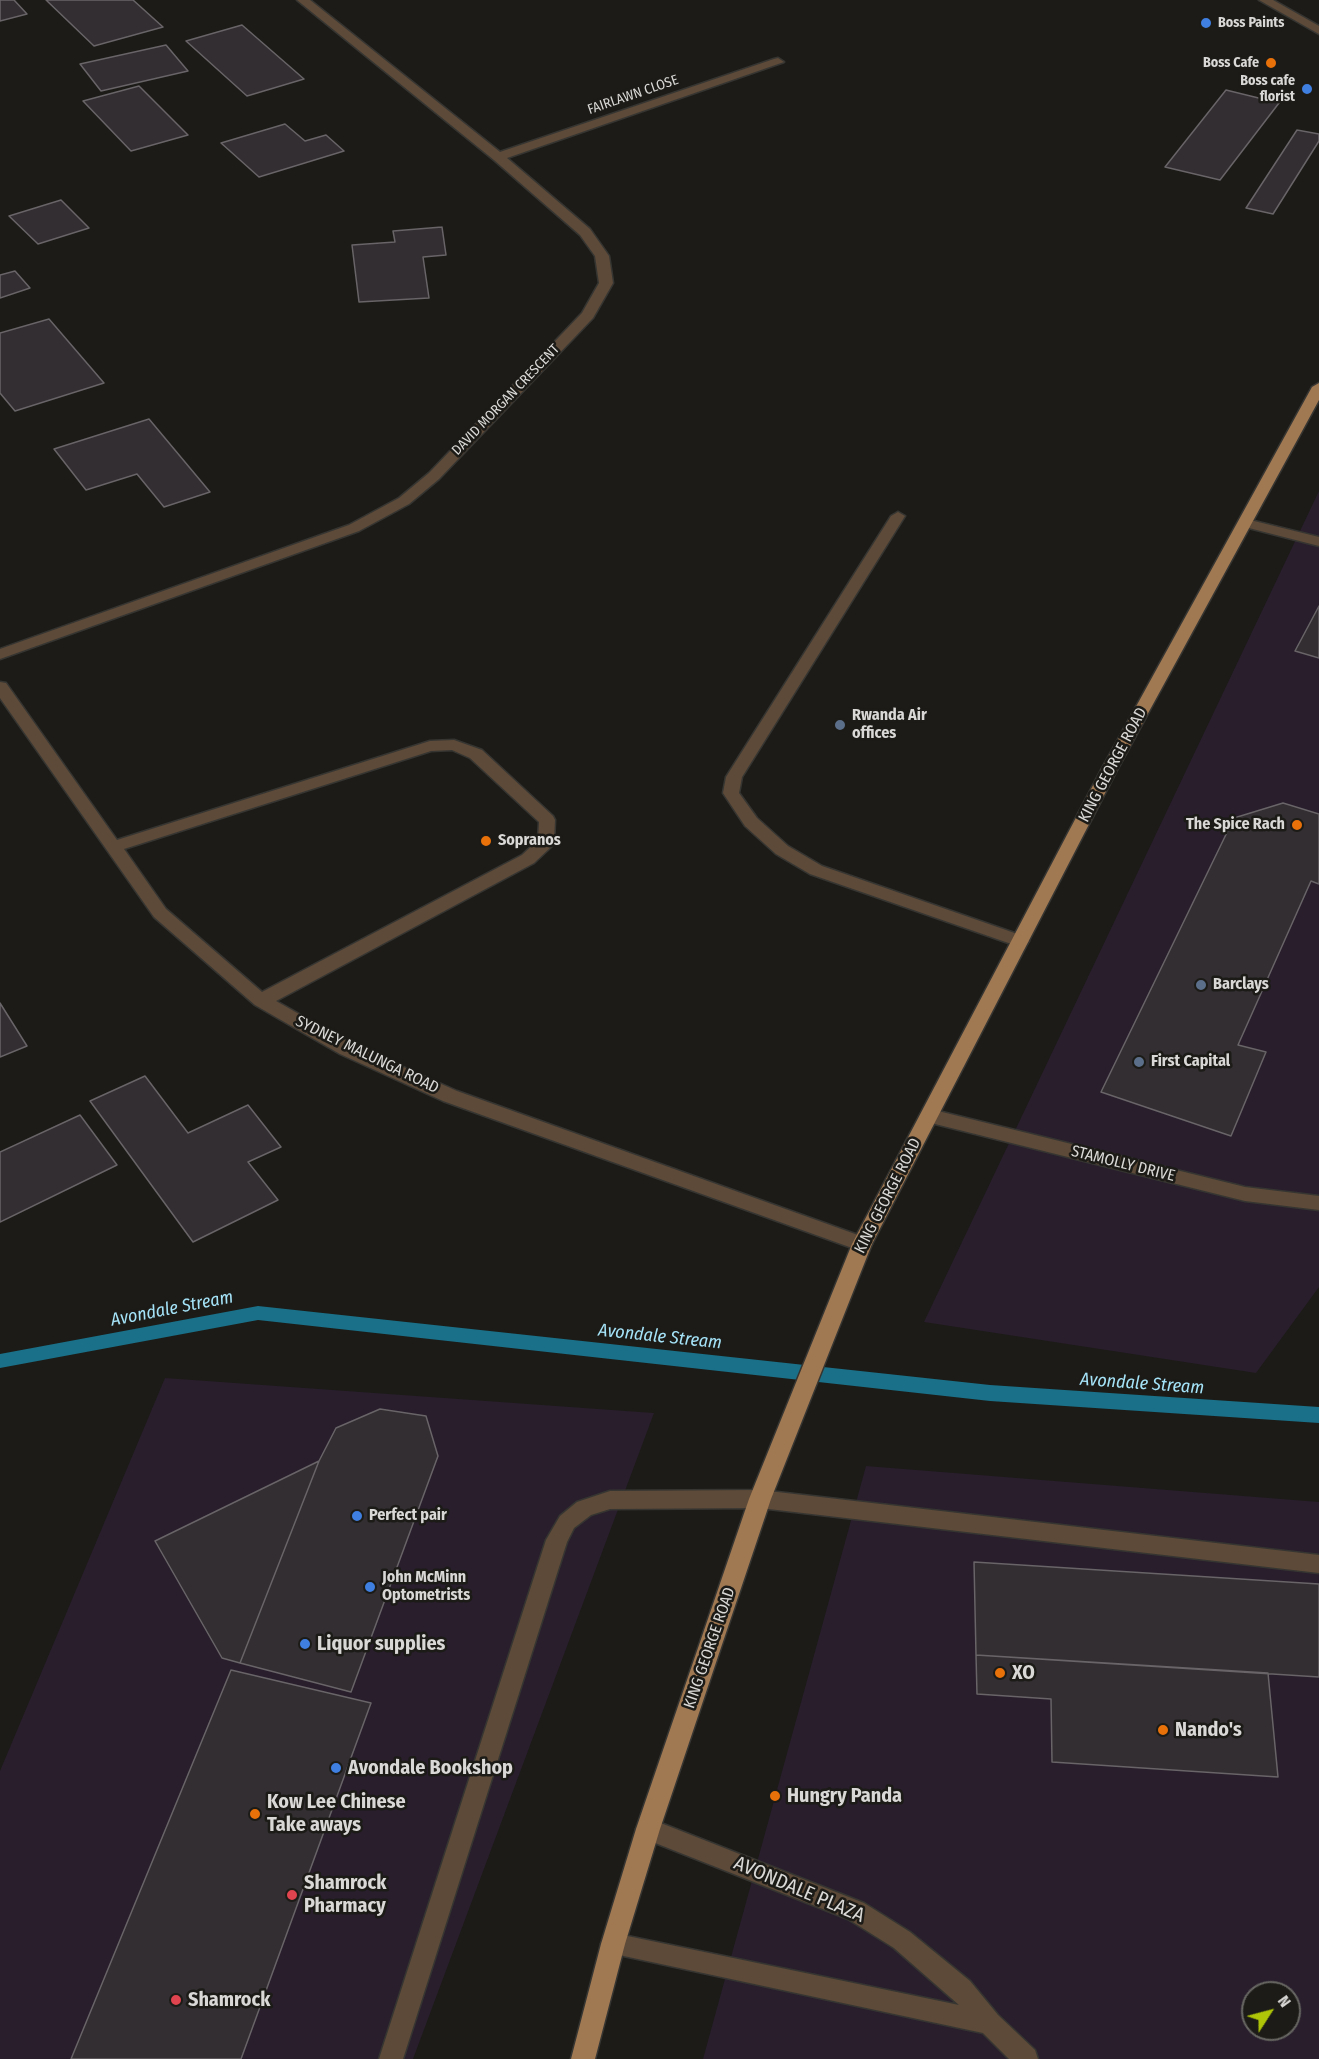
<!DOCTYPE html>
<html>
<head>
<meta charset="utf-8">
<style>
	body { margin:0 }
	#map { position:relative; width:1319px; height:2059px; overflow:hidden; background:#1c1b17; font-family:"Fira Sans Condensed",sans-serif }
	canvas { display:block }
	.north { position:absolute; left:1241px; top:1981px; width:60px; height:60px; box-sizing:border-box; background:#1c1b17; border:2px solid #686763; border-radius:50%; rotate:54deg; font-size:16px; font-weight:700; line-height:24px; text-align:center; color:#d9d8d6 }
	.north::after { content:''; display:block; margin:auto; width:21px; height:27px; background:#aec508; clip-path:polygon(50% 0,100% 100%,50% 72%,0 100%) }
</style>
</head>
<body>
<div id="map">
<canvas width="1319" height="2059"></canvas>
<div class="north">N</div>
</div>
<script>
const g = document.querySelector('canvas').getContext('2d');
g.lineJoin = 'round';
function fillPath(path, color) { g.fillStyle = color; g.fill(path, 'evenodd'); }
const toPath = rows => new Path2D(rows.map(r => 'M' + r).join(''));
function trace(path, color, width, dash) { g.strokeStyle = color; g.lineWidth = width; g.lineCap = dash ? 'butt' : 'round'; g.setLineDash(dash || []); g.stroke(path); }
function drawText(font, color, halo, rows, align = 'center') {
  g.font = font + ' "Fira Sans Condensed",sans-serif'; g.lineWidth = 5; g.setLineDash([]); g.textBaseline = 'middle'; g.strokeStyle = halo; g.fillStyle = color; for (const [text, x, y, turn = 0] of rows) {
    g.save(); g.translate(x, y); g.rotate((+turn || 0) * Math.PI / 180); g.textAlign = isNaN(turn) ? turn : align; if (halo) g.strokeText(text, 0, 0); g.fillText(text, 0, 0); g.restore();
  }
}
fillPath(toPath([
	[1319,491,1319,1287,1256,1373,924,1322],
	[165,1378,654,1413,413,2059,0,2059,0,1771],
	[866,1466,1319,1502,1319,2059,703,2059],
	[1253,1993,1289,1993,1289,2029,1253,2029]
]), '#281e2c');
fillPath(toPath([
	[258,1306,990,1385,1319,1407,1319,1423,990,1401,258,1320,0,1368,0,1354,258,1306]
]), '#1a7088');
const building = toPath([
	[0,0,14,0,27,14,0,21,0,0],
	[46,0,133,0,163,27,94,46,46,0],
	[242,25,304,79,247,96,186,41,242,25],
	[166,45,188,71,101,91,80,64,166,45],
	[139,86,188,135,131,151,83,101,139,86],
	[1226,90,1279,103,1220,180,1165,167,1226,90],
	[285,124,305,141,326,135,344,151,259,177,221,143,285,124],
	[1297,130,1319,134,1319,141,1273,214,1246,208,1297,130],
	[61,200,89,228,38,244,9,216,61,200],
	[442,227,446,255,423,257,429,298,359,302,352,245,395,242,393,231,442,227],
	[15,271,30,288,0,298,0,275,15,271],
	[49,319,104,383,15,411,0,393,0,333,49,319],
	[149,419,210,492,164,507,137,474,86,490,54,449,149,419],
	[1319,606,1319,658,1295,651,1319,606],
	[1283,803,1319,814,1319,884,1311,881,1238,1045,1266,1052,1231,1136,1101,1092,1234,818,1283,803],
	[0,1003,27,1046,0,1057,0,1003],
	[145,1076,188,1133,248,1105,281,1147,248,1162,278,1200,193,1242,90,1101,145,1076],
	[80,1115,117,1165,0,1222,0,1152,80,1115],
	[380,1409,426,1416,438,1456,351,1692,240,1663,319,1461,336,1428,380,1409],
	[319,1461,240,1663,222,1658,155,1541,319,1461],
	[974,1562,1319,1584,1319,1677,976,1655,974,1562],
	[976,1655,1268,1673,1278,1777,1052,1762,1051,1699,977,1694,976,1655],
	[231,1670,371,1703,241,2059,71,2059,231,1670]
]);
fillPath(building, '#322e31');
trace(building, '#686467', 1.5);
const minor = toPath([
	[297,0,310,0,500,152,774,59,778,58,784,62,507,158,590,229,609,256,613,283,593,318,439,479,409,504,359,531,0,659,0,649,349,525,399,498,429,473,582,313,599,283,595,256,580,235,494,160,297,0],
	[1259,0,1273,0,1319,26,1319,34,1259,0],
	[898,512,905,516,742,777,739,793,757,818,788,846,822,866,1026,937,1029,941,1026,945,1020,947,810,874,776,854,745,826,723,793,726,777,891,516,898,512],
	[1246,519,1319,537,1319,546,1241,526,1239,523,1246,519],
	[0,682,6,683,117,840,430,741,454,740,482,750,553,816,555,820,554,842,552,846,534,863,276,1001,352,1044,457,1091,869,1239,872,1244,869,1249,862,1251,855,1249,443,1101,340,1054,255,1005,154,917,0,698,0,682],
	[452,750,470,758,539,822,538,840,522,855,262,992,166,909,124,849,431,751,452,750],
	[930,1109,1245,1187,1319,1196,1319,1210,1245,1201,923,1121,921,1116,923,1111,930,1109],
	[760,1490,1319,1555,1319,1573,760,1508,610,1509,591,1515,574,1528,567,1542,403,2059,379,2059,546,1540,560,1516,577,1502,610,1491,760,1490],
	[648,1818,864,1903,910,1932,970,1981,998,2015,1035,2050,1038,2059,1009,2059,983,2033,605,1952,601,1944,605,1936,613,1933,959,2005,894,1948,848,1919,640,1837,636,1829,640,1821,648,1818]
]);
const major = toPath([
	[1319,383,1319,400,1116,772,872,1244,771,1499,660,1829,625,1944,595,2059,571,2059,601,1944,636,1829,749,1499,852,1244,1100,772,1312,387,1319,383]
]);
trace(minor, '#363532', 3);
trace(major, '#363532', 3);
fillPath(minor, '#5d4a38');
fillPath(major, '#a07852');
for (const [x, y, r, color] of [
	[1206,23,6,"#3f7fe0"],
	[1271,63,6,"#e8710a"],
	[1307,89,6,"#3f7fe0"],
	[840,725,6,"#5c6f8a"],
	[1297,825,6,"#e8710a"],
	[486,841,6,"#e8710a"],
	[1201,985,6,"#5c6f8a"],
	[1139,1062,6,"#5c6f8a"],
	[357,1516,6,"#3f7fe0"],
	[370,1587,6,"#3f7fe0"],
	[305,1644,6,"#3f7fe0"],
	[1000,1673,6,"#e8710a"],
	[1163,1730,6,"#e8710a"],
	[336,1768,6,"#3f7fe0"],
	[775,1796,6,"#e8710a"],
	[255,1814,6,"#e8710a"],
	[292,1895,6,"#e0444e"],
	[176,2000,6,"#e0444e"]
]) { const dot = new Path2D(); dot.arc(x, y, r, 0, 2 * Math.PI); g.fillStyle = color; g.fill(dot); trace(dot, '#1c1b17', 2); }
drawText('bold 14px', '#d9d8d6', '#1c1b17', [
	["Boss Paints",1218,23,"left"],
	["Boss Cafe",1259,63],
	["Boss cafe",1295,81],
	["florist",1295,97]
], 'right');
drawText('14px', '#d9d8d6', '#1c1b17', [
	["FAIRLAWN CLOSE",633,95,-19],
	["DAVID MORGAN CRESCENT",506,400,-46]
]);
drawText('bold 16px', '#d9d8d6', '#1c1b17', [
	["Rwanda Air",852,716],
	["offices",852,734],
	["The Spice Rach",1285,825,"right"],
	["Sopranos",498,841],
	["Barclays",1213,985],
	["First Capital",1151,1062],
	["Perfect pair",369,1516],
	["John McMinn",382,1578],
	["Optometrists",382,1596]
], 'left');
drawText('16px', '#d9d8d6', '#1c1b17', [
	["KING GEORGE ROAD",1113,765,-62],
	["SYDNEY MALUNGA ROAD",367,1055,26],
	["STAMOLLY DRIVE",1123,1164,14],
	["KING GEORGE ROAD",888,1196,-63],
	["KING GEORGE ROAD",710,1648,-71]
]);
drawText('italic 18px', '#a5e3f8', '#1c1b17', [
	["Avondale Stream",172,1309,-11],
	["Avondale Stream",660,1337,6],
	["Avondale Stream",1142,1384,4]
]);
drawText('bold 20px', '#d9d8d6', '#1c1b17', [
	["Liquor supplies",317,1644],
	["XO",1012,1673],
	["Nando's",1175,1730],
	["Avondale Bookshop",348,1768],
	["Hungry Panda",787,1796],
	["Kow Lee Chinese",267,1802],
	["Take aways",267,1825],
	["Shamrock",304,1883],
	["Pharmacy",304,1906],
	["Shamrock",188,2000]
], 'left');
drawText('20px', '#d9d8d6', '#1c1b17', [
	["AVONDALE PLAZA",799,1890,23]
]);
</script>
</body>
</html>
